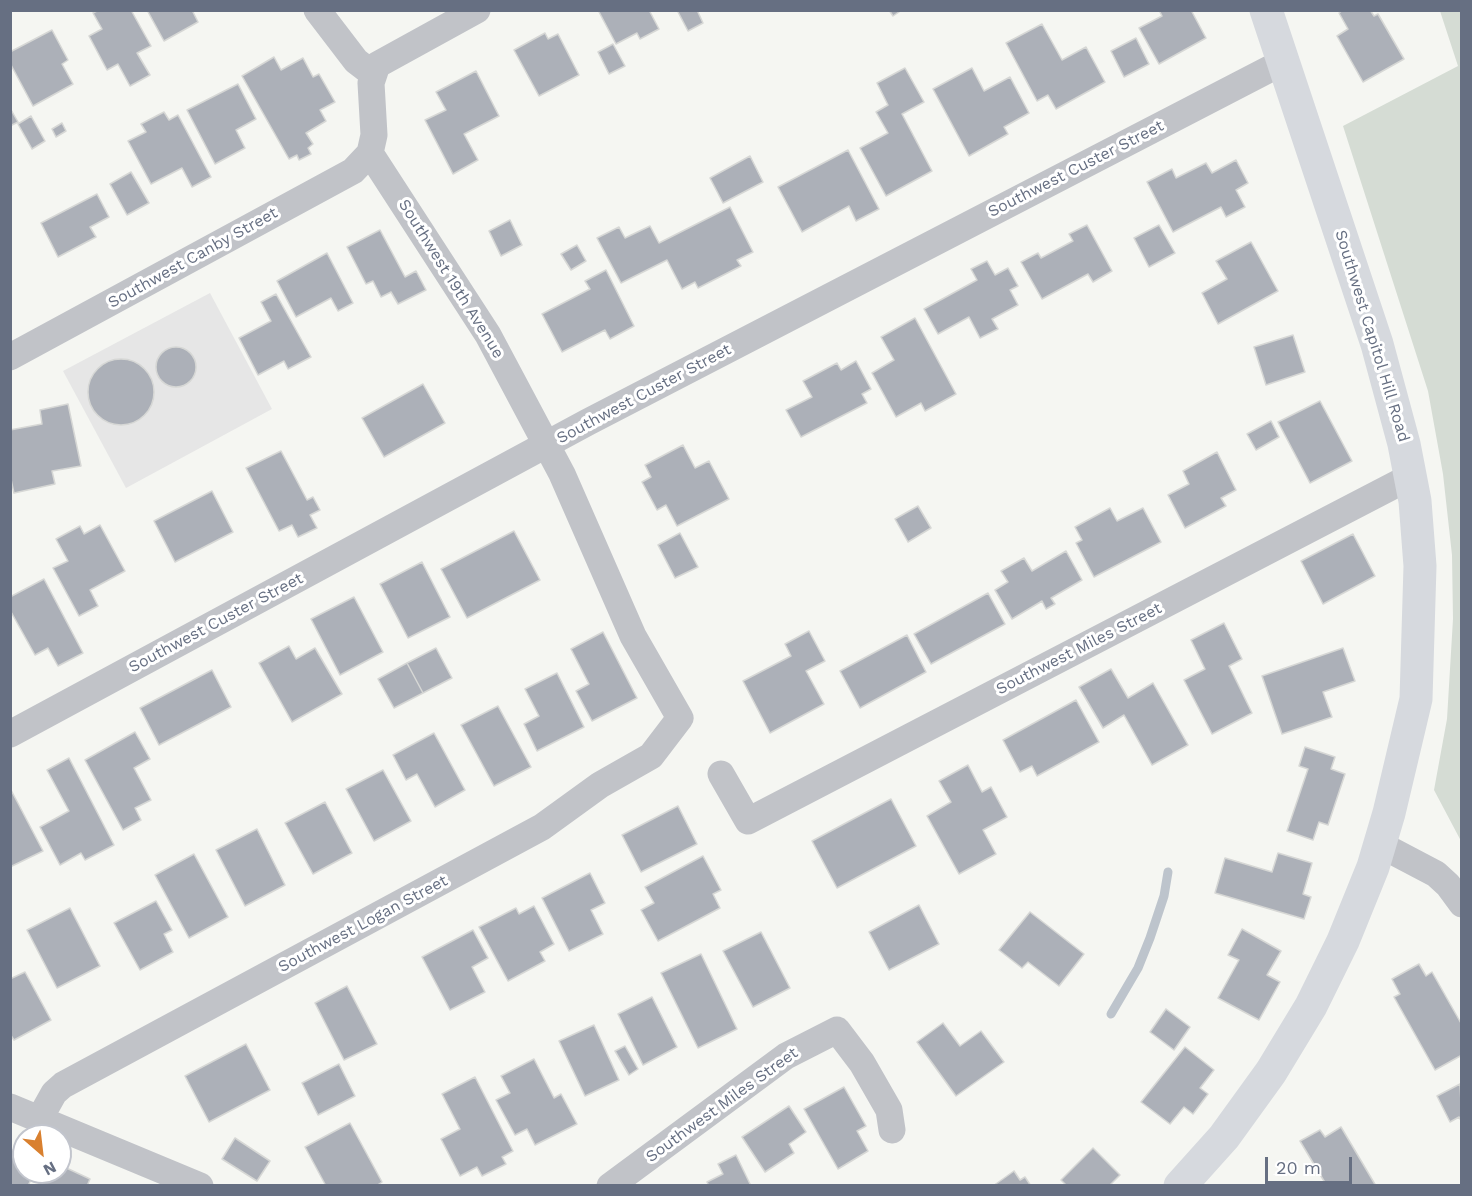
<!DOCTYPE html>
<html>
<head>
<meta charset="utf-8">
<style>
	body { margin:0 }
	#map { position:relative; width:1472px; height:1196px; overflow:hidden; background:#f5f6f2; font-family:"Work Sans",sans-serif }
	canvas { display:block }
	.frame { position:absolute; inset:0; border:12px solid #666f82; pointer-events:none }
	.north { position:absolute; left:12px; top:1124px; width:60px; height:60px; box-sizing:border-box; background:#fff; border:2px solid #c2c5cd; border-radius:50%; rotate:152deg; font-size:16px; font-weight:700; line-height:24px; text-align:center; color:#666f82 }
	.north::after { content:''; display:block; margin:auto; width:21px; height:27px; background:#d9802f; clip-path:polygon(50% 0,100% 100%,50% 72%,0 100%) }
	.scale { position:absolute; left:1265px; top:1157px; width:87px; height:27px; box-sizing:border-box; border:3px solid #666f82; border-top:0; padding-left:8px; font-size:18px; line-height:21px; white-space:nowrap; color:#666f82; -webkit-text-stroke:4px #fff; paint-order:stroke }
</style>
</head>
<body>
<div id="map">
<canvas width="1472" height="1196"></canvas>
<div class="frame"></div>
<div class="north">N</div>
<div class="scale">20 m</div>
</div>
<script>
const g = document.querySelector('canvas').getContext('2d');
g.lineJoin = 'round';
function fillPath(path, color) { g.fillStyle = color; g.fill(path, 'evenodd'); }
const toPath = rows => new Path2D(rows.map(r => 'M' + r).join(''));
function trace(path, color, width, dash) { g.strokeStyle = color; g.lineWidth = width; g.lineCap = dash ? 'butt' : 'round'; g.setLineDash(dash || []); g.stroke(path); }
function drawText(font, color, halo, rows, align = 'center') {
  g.font = font + ' "Work Sans",sans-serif'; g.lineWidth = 6; g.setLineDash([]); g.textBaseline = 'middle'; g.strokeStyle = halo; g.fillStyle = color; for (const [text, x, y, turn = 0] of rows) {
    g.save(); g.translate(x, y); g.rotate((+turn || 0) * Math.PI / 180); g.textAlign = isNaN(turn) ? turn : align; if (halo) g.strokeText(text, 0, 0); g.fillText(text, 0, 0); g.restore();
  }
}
fillPath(toPath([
	[210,293,272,409,126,488,63,371]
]), '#e6e6e6');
fillPath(toPath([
	[1440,11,1462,11,1461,841,1434,790,1447,719,1453,619,1452,555,1443,474,1428,391,1343,126,1458,66]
]), '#d5dcd4');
trace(toPath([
	[1111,1014,1138,968,1150,938,1164,896,1168,872]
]), '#bdc4cc', 9);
const building = toPath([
	[99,10,131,10,151,46,137,53,150,75,130,86,118,64,107,70,89,36,102,29,93,13,99,10],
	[147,10,192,10,198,22,164,41,147,10],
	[598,10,649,10,659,29,640,39,637,33,616,44,598,10],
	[677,10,697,10,703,23,688,31,677,10],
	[889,10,902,10,893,16,889,10],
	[1159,10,1191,10,1206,38,1159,64,1139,28,1162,16,1159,10],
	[1343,10,1370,10,1374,16,1378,14,1404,59,1363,82,1337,36,1348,29,1339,13,1343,10],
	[1042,24,1062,60,1086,47,1105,82,1056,109,1048,95,1037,101,1006,43,1042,24],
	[52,30,68,60,62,64,73,84,33,106,10,63,10,52,52,30],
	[545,33,548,39,558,34,579,75,539,96,514,50,545,33],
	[1136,38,1149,64,1124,77,1111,51,1136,38],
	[613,44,625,66,609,74,598,52,613,44],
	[274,57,281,70,303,58,313,77,319,74,335,102,320,110,326,121,306,133,313,144,308,148,311,154,299,160,297,155,289,159,242,76,274,57],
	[905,68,924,102,902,114,932,171,886,196,860,148,888,133,876,112,888,105,877,83,905,68],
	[972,68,984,91,1010,77,1029,113,1004,127,1008,134,969,156,933,89,972,68],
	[476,71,499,116,464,134,478,160,453,174,425,120,446,110,436,92,476,71],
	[238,84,256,119,236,130,245,148,215,164,187,110,238,84],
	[10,108,18,122,10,126,10,108],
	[164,112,169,120,178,115,211,177,192,187,182,168,151,184,128,141,146,132,141,124,164,112],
	[31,116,45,141,32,149,18,124,31,116],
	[62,123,66,131,56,137,52,129,62,123],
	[848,150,879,209,856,221,849,206,802,232,778,187,848,150],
	[750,156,763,182,723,203,710,178,750,156],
	[1236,160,1248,183,1236,190,1245,207,1226,217,1221,207,1173,232,1147,182,1172,169,1176,178,1206,163,1212,173,1236,160],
	[131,172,149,203,127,215,110,184,131,172],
	[97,194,109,217,90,227,96,237,58,257,41,223,97,194],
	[730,207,753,252,737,260,741,266,698,288,695,282,682,289,667,260,621,283,597,238,619,227,625,238,650,226,659,243,730,207],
	[510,220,522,245,501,256,489,231,510,220],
	[1087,225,1112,271,1093,282,1088,274,1042,299,1021,262,1038,253,1041,258,1073,241,1069,234,1087,225],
	[1159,225,1175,253,1149,267,1134,238,1159,225],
	[380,230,405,277,416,271,426,290,398,304,391,292,381,297,373,281,366,284,347,247,380,230],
	[1251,242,1278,291,1218,324,1202,293,1227,279,1216,261,1251,242],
	[577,245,586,261,571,270,561,254,577,245],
	[327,253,353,303,338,311,331,298,296,317,277,281,327,253],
	[987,261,995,275,1008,268,1018,286,1010,290,1018,305,992,319,998,329,980,338,969,317,938,334,924,309,977,280,971,269,987,261],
	[606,270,634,326,610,339,605,330,562,352,542,314,590,289,585,281,606,270],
	[276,294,311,357,288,369,284,361,258,375,239,338,271,321,261,302,276,294],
	[915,318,956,394,925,411,921,403,896,417,872,373,894,360,881,337,915,318],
	[1293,335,1305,372,1266,385,1254,347,1293,335],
	'156 367a20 20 0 1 1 40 0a20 20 0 1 1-40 0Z',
	'88 392a33 33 0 1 1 66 0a33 33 0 1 1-66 0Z',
	[856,361,871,389,862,394,867,403,801,437,786,410,812,397,803,381,837,363,841,370,856,361],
	[423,384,445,423,384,457,362,418,423,384],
	[1320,401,1352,461,1310,483,1278,422,1320,401],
	[68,404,81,466,52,471,55,484,14,493,10,475,10,430,42,424,40,410,68,404],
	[1271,421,1279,437,1256,450,1247,434,1271,421],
	[683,445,695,468,709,461,729,499,677,526,666,505,657,510,642,482,651,477,645,465,683,445],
	[281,451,307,500,313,497,320,510,310,515,317,528,298,537,292,525,279,531,246,468,281,451],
	[1217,452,1236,490,1221,498,1226,506,1185,528,1168,495,1189,484,1183,471,1217,452],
	[212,491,233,532,175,562,154,521,212,491],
	[918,506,931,528,908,542,895,519,918,506],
	[1110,508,1117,521,1143,508,1161,542,1094,577,1076,543,1082,540,1075,527,1110,508],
	[100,525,125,571,90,590,98,606,79,616,53,568,68,561,56,539,80,526,84,534,100,525],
	[514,531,540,580,467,618,441,569,514,531],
	[680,533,698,567,675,578,658,545,680,533],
	[1353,534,1375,576,1323,604,1301,561,1353,534],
	[1066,551,1082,580,1051,598,1055,604,1046,609,1042,601,1012,619,995,590,1008,582,1001,571,1024,558,1032,571,1066,551],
	[422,562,450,617,408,638,380,584,422,562],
	[44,579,83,653,58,666,48,648,35,655,10,610,10,597,44,579],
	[988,593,1005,624,931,664,914,634,988,593],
	[354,597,383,652,340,675,311,619,354,597],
	[1224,623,1242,659,1229,666,1252,713,1212,734,1184,680,1205,669,1191,640,1224,623],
	[809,631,825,661,806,671,824,704,770,733,743,681,791,656,785,644,809,631],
	[603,632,637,698,592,721,576,691,589,684,571,649,603,632],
	[907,635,926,672,860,708,840,671,907,635],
	[289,646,296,659,315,648,342,694,292,722,259,663,289,646],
	[436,648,452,678,423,693,407,663,436,648],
	[1343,648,1355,681,1323,692,1332,717,1282,734,1262,676,1343,648],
	[407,663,423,693,394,708,378,679,407,663],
	[1111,669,1128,698,1153,683,1188,745,1152,765,1124,715,1103,728,1079,687,1111,669],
	[212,670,231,707,159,745,140,708,212,670],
	[557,673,584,727,537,751,524,724,539,716,525,689,557,673],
	[1076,700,1099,742,1037,776,1032,766,1020,772,1003,740,1076,700],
	[498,706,531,767,494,786,461,725,498,706],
	[135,732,150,759,134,768,151,800,135,808,141,820,123,830,85,760,135,732],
	[434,733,465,790,435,807,417,774,406,780,393,755,434,733],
	[1305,747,1335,757,1331,769,1345,774,1328,825,1319,822,1313,840,1287,831,1308,769,1299,766,1305,747],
	[69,758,114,845,85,860,81,853,60,865,40,827,69,811,47,770,69,758],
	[968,765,982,792,991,787,1007,817,983,830,996,854,959,874,927,816,951,802,939,781,968,765],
	[383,770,411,821,374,841,346,789,383,770],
	[11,790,43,851,10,867,10,791,11,790],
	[891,799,916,846,837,888,812,841,891,799],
	[325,802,352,853,313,874,285,823,325,802],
	[678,806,697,844,641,872,622,835,678,806],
	[257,829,285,885,245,906,216,850,257,829],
	[1278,853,1312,863,1303,894,1311,897,1304,919,1215,893,1225,858,1272,872,1278,853],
	[194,854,228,917,189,938,155,875,194,854],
	[703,856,721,890,713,894,720,908,658,941,641,910,654,903,645,887,703,856],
	[590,873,605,903,591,910,603,934,569,951,542,898,590,873],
	[156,901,172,930,164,934,173,952,140,970,114,923,156,901],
	[919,905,939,944,889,970,869,932,919,905],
	[534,906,554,944,540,952,545,961,508,981,479,927,516,908,519,914,534,906],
	[70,908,100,966,57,988,27,930,70,908],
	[1030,912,1084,954,1059,986,1028,962,1022,968,999,950,1030,912],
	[1242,929,1281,951,1267,975,1280,982,1259,1020,1218,998,1239,960,1228,955,1242,929],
	[473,930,488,958,472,967,485,992,450,1010,422,957,473,930],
	[761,932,790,988,753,1007,723,951,761,932],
	[701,954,737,1029,698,1048,661,973,701,954],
	[1419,964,1426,976,1432,972,1462,1025,1462,1055,1435,1070,1394,997,1400,994,1392,979,1419,964],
	[25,972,51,1020,14,1040,10,1034,10,979,25,972],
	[347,986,377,1044,344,1060,315,1003,347,986],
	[652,997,677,1047,643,1065,618,1014,652,997],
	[1166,1009,1190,1027,1174,1050,1150,1032,1166,1009],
	[943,1023,960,1046,981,1031,1004,1062,956,1096,917,1042,943,1023],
	[594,1025,619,1080,585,1096,559,1041,594,1025],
	[246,1044,270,1090,209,1122,185,1076,246,1044],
	[625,1046,638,1069,629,1075,615,1051,625,1046],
	[1185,1047,1214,1070,1200,1088,1208,1094,1193,1114,1184,1107,1170,1124,1141,1102,1185,1047],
	[534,1059,554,1098,561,1094,577,1124,535,1145,527,1129,515,1135,496,1100,510,1093,501,1076,534,1059],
	[339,1064,355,1096,318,1115,302,1083,339,1064],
	[475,1077,513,1151,502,1157,506,1164,482,1176,477,1167,460,1176,441,1139,460,1129,442,1094,475,1077],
	[1460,1084,1462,1122,1459,1117,1450,1122,1437,1096,1460,1084],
	[844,1087,866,1126,857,1131,868,1151,838,1169,804,1109,844,1087],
	[789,1106,806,1132,789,1144,794,1153,765,1172,742,1137,789,1106],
	[350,1123,382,1182,376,1186,326,1186,305,1147,350,1123],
	[1341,1127,1376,1186,1327,1186,1300,1141,1320,1130,1325,1137,1341,1127],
	[235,1138,270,1161,257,1181,222,1159,235,1138],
	[1093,1148,1120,1175,1109,1186,1067,1186,1061,1180,1093,1148],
	[10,1149,24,1155,21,1170,33,1175,28,1186,10,1186,10,1149],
	[736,1155,751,1186,709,1186,707,1182,723,1174,718,1164,736,1155],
	[60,1165,90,1179,87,1186,38,1186,44,1172,60,1172,60,1165],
	[1014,1171,1020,1180,1025,1177,1031,1186,993,1186,1014,1171]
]);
fillPath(building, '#acb0b8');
trace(building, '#d6d7d5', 1.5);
trace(toPath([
	[317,10,356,61,373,74],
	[10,357,353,171,370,153,374,135,371,83,377,65,477,10],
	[10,734,588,422,1283,62],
	[721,774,748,821,1410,477],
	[1379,844,1436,874,1448,885,1462,904],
	[10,1107,200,1186],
	[40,1118,54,1093,63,1085,542,827,600,785,651,756,680,718,633,636,562,474,488,335,370,153],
	[610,1186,786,1056,837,1030,862,1063,889,1110,892,1130]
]), '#c1c3c8', 27);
trace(toPath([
	[1180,1186,1224,1137,1271,1072,1311,1006,1343,941,1373,867,1389,813,1416,699,1420,566,1415,501,1404,444,1377,344,1266,10]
]), '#d6d9de', 33);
drawText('16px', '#666f82', '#fff', [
	["Southwest Custer Street",1076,169,-27],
	["Southwest Canby Street",193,258,-29],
	["Southwest 19th Avenue",451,279,58],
	["Southwest Capitol Hill Road",1372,336,73],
	["Southwest Custer Street",644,394,-28],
	["Southwest Custer Street",216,623,-28],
	["Southwest Miles Street",1079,649,-27],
	["Southwest Logan Street",363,924,-28],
	["Southwest Miles Street",722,1105,-36]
]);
</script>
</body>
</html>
